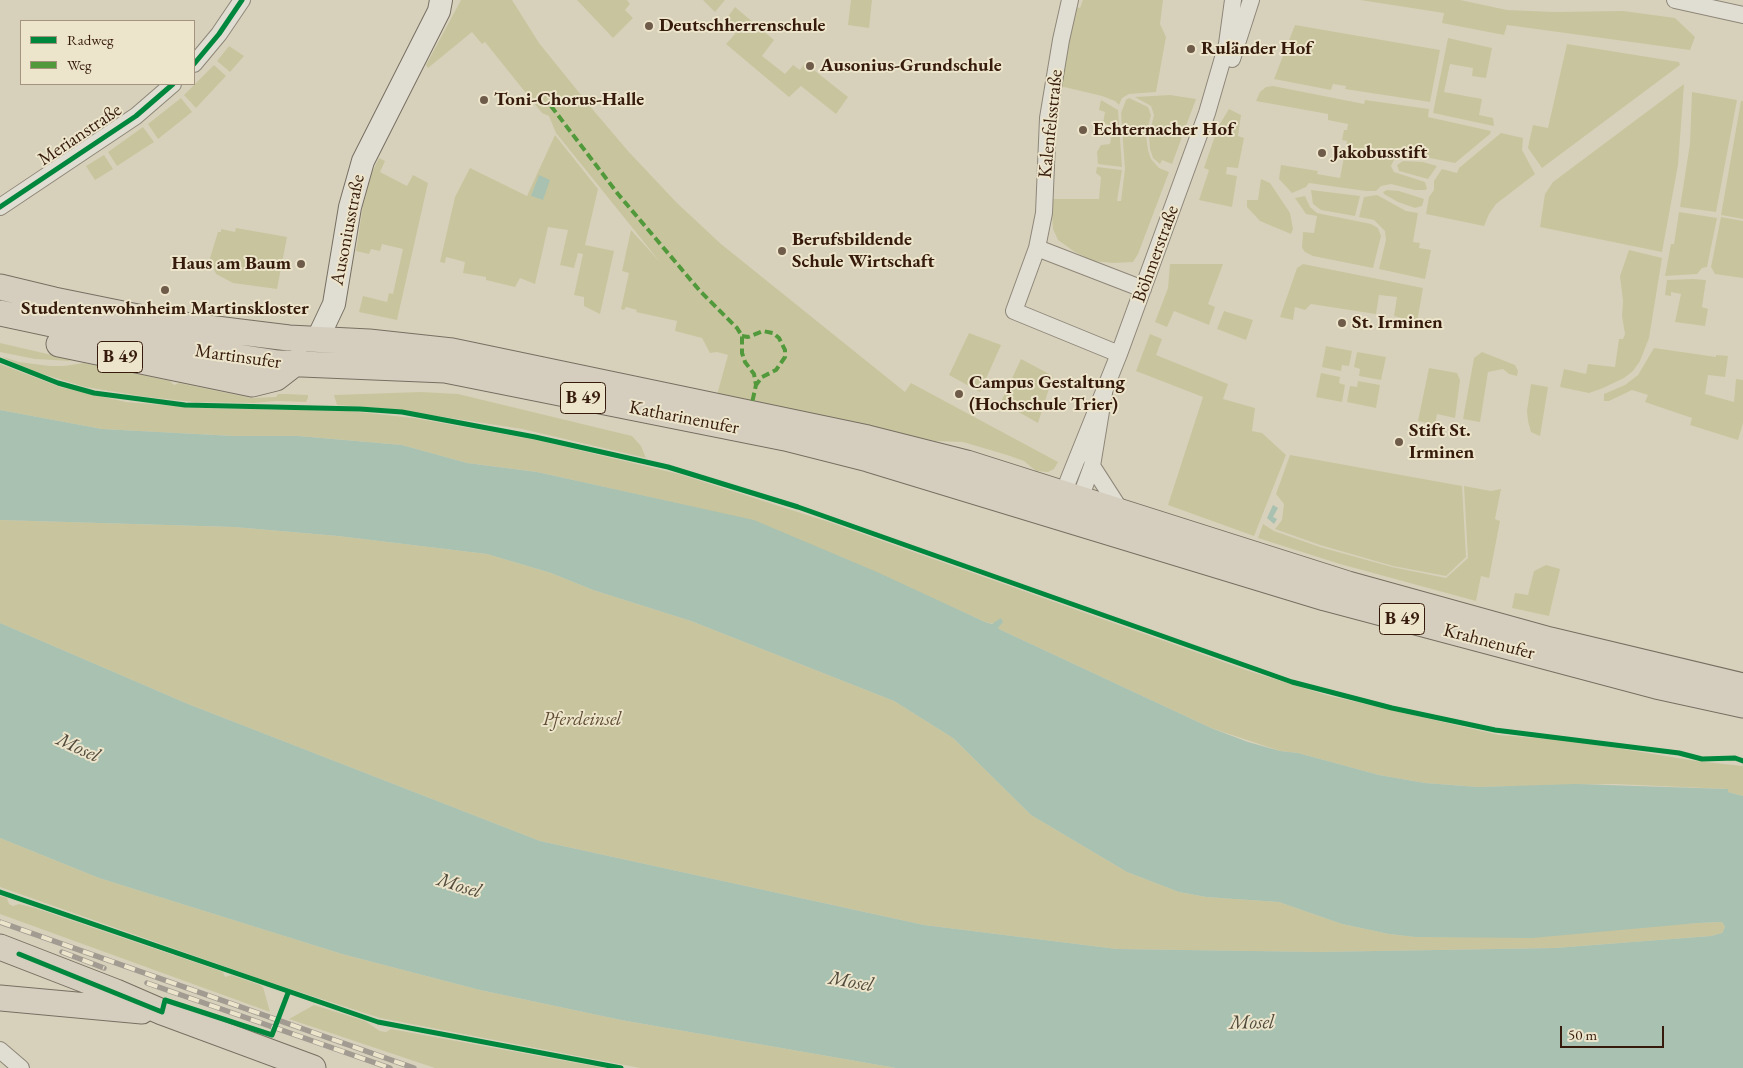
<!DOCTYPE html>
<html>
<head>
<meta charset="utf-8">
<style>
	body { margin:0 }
	#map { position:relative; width:1743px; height:1068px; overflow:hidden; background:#d7d1bb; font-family:"EB Garamond",serif }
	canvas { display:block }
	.legend { position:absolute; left:20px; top:20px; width:175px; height:65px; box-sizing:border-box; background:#ede5cb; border:1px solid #a4947f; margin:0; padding:6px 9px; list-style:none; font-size:15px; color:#361b0c }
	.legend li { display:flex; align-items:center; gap:10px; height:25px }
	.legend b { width:25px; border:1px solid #a4947f }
	.scale { position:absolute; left:1560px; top:1026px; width:104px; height:22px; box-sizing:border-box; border:2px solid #361b0c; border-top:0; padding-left:6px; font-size:15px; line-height:18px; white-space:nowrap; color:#361b0c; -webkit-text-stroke:4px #ede5cb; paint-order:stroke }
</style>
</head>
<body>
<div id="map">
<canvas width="1743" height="1068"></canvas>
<ul class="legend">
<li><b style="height:6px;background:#00873e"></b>Radweg</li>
<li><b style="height:6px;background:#51993b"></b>Weg</li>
</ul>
<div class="scale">50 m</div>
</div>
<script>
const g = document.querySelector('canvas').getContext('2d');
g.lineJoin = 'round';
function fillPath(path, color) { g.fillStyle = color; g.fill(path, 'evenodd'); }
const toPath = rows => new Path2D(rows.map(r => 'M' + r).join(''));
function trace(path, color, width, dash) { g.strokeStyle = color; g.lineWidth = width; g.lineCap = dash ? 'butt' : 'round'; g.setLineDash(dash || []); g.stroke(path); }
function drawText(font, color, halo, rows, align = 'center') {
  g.font = font + ' "EB Garamond",serif'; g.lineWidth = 4; g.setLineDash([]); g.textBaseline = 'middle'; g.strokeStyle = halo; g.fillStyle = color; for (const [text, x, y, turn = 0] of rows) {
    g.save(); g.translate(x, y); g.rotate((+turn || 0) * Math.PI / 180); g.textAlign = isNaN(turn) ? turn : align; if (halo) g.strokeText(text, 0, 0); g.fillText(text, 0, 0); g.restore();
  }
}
fillPath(toPath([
	[461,0,512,0,539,43,594,111,628,151,677,203,721,244,905,392,911,383,1058,462,1054,469,1048,472,1036,471,1024,461,1007,455,963,442,935,441,717,395,728,355,717,352,710,353,702,338,675,331,677,321,636,312,637,310,626,307,624,310,621,309,629,273,622,271,631,230,660,262,556,133,549,116,542,113,485,42,482,44,472,32,428,68,426,65],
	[577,0,627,0,630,4,625,10,633,18,613,38],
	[703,0,725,0,715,12],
	[851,0,872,0,869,28,848,25],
	[1083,0,1163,0,1160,24,1166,37,1156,92,1129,94,1122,98,1119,105,1115,101,1102,96,1060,86,1076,7,1080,8],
	[1360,0,1460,0,1507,10,1555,12,1623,11,1675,18,1695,37,1690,50,1507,25,1504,35,1442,23,1444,13],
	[735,7,774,40,762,56,785,74,793,65,800,70,805,63,848,97,836,114,801,86,789,97,726,44,735,34,724,22],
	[1295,25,1440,50,1430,102,1345,89,1346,86,1333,84,1331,90,1274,79],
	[1448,38,1492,48,1486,78,1472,76,1473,68,1450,64,1444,92,1482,99,1479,115,1493,118,1494,126,1433,113],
	[1567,44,1679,62,1680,65,1542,168,1528,148,1530,138,1533,125,1548,128],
	[229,46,244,56,230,72,217,61],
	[214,65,226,76,196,108,184,95],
	[1684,84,1678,165,1662,252,1540,227,1545,194,1553,182],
	[1273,86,1364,104,1365,100,1429,109,1428,117,1491,131,1490,134,1455,163,1415,155,1399,156,1395,158,1391,166,1394,172,1425,182,1427,189,1425,190,1415,190,1391,184,1381,186,1376,191,1366,191,1309,183,1306,187,1292,193,1279,179,1281,165,1318,171,1317,174,1340,178,1347,141,1342,140,1344,130,1347,130,1348,124,1328,120,1328,114,1256,101,1260,92,1266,87],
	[1692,92,1737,100,1716,212,1680,207,1690,144],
	[1170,95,1196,99,1172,164,1162,160,1160,164,1153,158,1150,149,1149,136,1154,115,1151,106,1135,97],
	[181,98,192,112,158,139,148,124],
	[1129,98,1148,107,1151,115,1146,135,1148,150,1151,159,1159,168,1169,172,1138,254,1133,262,1113,263,1093,261,1075,252,1058,240,1053,229,1051,199,1099,199,1101,177,1096,173,1097,167,1122,170,1117,201,1121,201,1125,169,1121,113,1126,100],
	[1101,100,1118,110,1122,167,1098,164,1097,152,1101,145,1110,144,1113,126,1103,123,1105,112,1099,110],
	[1741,101,1743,101,1743,219,1721,215],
	[1229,109,1241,115,1238,136,1244,138,1238,168,1227,167,1226,174,1237,176,1232,207,1199,200,1209,170,1204,168,1218,127],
	[143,127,154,142,117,166,108,152],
	[1501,133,1523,138,1522,150,1535,174,1496,204,1489,214,1484,226,1426,214,1429,197,1434,190,1434,181,1442,169,1457,173,1459,168],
	[555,135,598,189,585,245,614,251,600,314,584,306,584,297,574,295,583,254,578,253,574,268,560,265,568,230,548,227,535,284,520,278,515,287,486,280,486,277,463,273,465,262,446,257,445,263,440,262,455,197,470,168,527,196],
	[104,155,113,169,95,180,86,166],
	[379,158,385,161,380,172,407,186,413,175,428,183,397,320,359,312,363,296,387,302,389,293,393,294,403,249,382,244,380,251,371,249,369,254,356,251,363,205,372,172],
	[1403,161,1423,162,1437,166,1428,179,1399,171,1397,165],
	[1261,179,1270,183,1290,213,1293,229,1291,234,1260,221,1247,207,1247,200,1258,200],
	[1311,190,1360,196,1355,216,1321,210,1313,204],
	[1387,190,1399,191,1424,199,1422,206,1415,208,1398,202,1384,194,1383,192],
	[1377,195,1406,211,1418,213,1413,242,1420,243,1419,248,1431,250,1425,279,1379,269,1386,240,1385,231,1374,220,1359,217,1364,197],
	[1305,196,1310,207,1317,213,1371,224,1378,228,1381,236,1373,268,1313,256,1305,252,1302,248,1303,232,1314,233,1317,216,1306,214,1295,198],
	[1679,212,1717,218,1707,267,1702,268,1697,274,1665,276,1671,244,1674,244],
	[1721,217,1743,221,1743,278,1715,274,1711,267],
	[236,228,287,237,277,289,233,283,216,274,210,258,218,232,221,232,221,229,235,232],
	[1629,250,1662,258,1649,338,1640,361,1633,371,1624,378,1603,388,1589,393,1560,387,1564,369,1586,374,1588,364,1615,367,1619,339,1623,339,1625,334,1622,316,1623,301,1620,276],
	[1170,264,1223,264,1208,304,1215,307,1209,325,1174,311,1167,327,1155,322,1168,288],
	[1303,264,1423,288,1417,322,1394,316,1397,297,1379,295,1376,314,1311,304,1305,310,1295,307,1293,320,1280,317,1297,268],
	[1693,279,1706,280,1702,307,1708,309,1705,326,1675,322,1681,294,1671,292,1671,296,1665,295,1667,280],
	[1224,311,1253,320,1246,340,1217,329],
	[969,333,1001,345,980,392,949,375],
	[1150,334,1162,339,1156,355,1228,384,1223,399,1255,408,1252,431,1262,433,1286,455,1254,536,1168,505,1203,397,1136,371],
	[0,343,69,359,70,361,35,359,0,352],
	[1326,346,1352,351,1349,366,1342,365,1341,371,1322,367],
	[1654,348,1716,357,1716,355,1728,356,1725,377,1708,375,1705,394,1734,402,1736,379,1743,380,1743,423,1738,440,1690,425,1692,418,1645,402,1648,395,1632,390,1609,401,1604,401,1604,394,1625,385,1638,375],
	[1357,352,1386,357,1381,380,1359,376,1360,369,1354,367],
	[1482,352,1515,365,1518,371,1517,376,1509,374,1503,369,1488,372,1480,422,1463,419,1474,358],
	[3,357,19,362,50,366,64,366,84,363,170,381,174,385,179,383,251,398,276,397,278,394,285,394,308,395,308,398,306,402,276,401,254,403,194,402,147,397,85,387,23,368],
	[1021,359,1053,376,1038,423,1001,402],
	[0,364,60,387,126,402,199,408,349,411,414,418,536,440,679,474,829,522,1249,671,1326,695,1499,735,1574,741,1696,761,1743,766,1743,796,1728,792,1728,789,1614,784,1478,787,1425,783,1379,775,1298,753,1280,751,1211,728,1001,630,998,628,1000,625,985,622,839,556,698,508,537,472,467,463,402,445,298,436,234,436,102,429,0,410],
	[1429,368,1457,373,1460,380,1455,418,1437,414,1435,425,1418,421],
	[1321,373,1340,377,1339,383,1345,385,1342,402,1316,397],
	[1358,381,1380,385,1376,408,1347,402,1350,386,1357,387],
	[1531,384,1548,387,1540,436,1531,432,1528,421,1527,411],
	[421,392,458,394,632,436,641,446,646,458,522,429,392,409,337,405,334,395],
	[1290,455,1462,486,1466,557,1446,576,1393,566,1320,545,1275,529,1282,520,1284,504,1276,494],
	[1464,486,1491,491,1501,489,1495,519,1500,521,1489,578,1481,576,1476,601,1340,564,1258,538,1263,524,1274,531,1320,547,1392,567,1446,578,1468,558],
	[0,520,234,527,338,536,487,554,551,573,593,590,691,621,894,701,953,738,1031,815,1127,872,1179,892,1206,897,1279,902,1342,924,1389,934,1415,937,1444,937,1698,923,1722,922,1725,927,1722,933,1711,936,1555,948,1318,952,1117,949,924,925,540,841,188,704,0,623],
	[1546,565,1560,569,1549,616,1512,608,1515,593,1528,595,1534,571],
	[0,838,99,878,342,954,480,990,621,1020,896,1068,640,1068,380,1018,263,980,0,887],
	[0,896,7,898,9,904,13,906,19,904,35,908,223,972,225,977,231,975,260,985,263,987,270,1012,0,914],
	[314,1005,365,1021,380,1031,386,1032,391,1029,604,1068,435,1068,289,1019]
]), '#c8c59e');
fillPath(toPath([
	[539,175,550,180,543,200,531,196],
	[0,410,102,429,234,436,298,436,402,445,467,463,537,472,754,520,877,572,985,622,992,624,1001,618,1003,622,998,628,1001,630,1211,728,1248,742,1280,751,1298,753,1379,775,1425,783,1478,787,1576,784,1728,789,1728,792,1743,796,1743,1068,896,1068,621,1020,480,990,342,954,99,878,0,838,0,623,188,704,540,841,924,925,1117,949,1318,952,1555,948,1711,936,1722,933,1725,927,1722,922,1698,923,1532,938,1415,937,1389,934,1342,924,1279,902,1206,897,1179,892,1127,872,1031,815,953,738,894,701,691,621,593,590,551,573,487,554,338,536,234,527,0,520],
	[1273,505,1278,508,1273,517,1277,519,1274,524,1267,518]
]), '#a9c1b0');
const minor = toPath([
	[1675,0,1743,15],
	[1232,59,1251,0],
	[194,64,219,34,242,0],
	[0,207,136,116,173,84],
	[1037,248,1044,213,1048,118,1061,40,1070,0],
	[1119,354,1014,311,1037,248,1143,289],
	[1092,466,1121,511],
	[1063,503,1068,481,1119,354,1207,113,1227,44,1233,0],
	[1077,507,1092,466,1104,393],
	[0,1050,21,1068]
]);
const secondary = toPath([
	[317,340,334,304,350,207,363,161,439,11,441,0]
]);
const primary = toPath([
	[0,287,54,300,167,323,289,338,369,342,452,351,868,438,967,463,1348,584,1550,640,1743,686],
	[0,313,127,340,278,363,445,370,785,438,868,459,1325,598,1656,686,1743,705],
	[59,344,252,384,276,378,298,361],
	[0,947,116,992,162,1012,313,1068],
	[0,998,142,1011]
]);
trace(minor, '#8e8779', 18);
trace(secondary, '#776f62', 24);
trace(primary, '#776f62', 27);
trace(minor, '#e0ddd2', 16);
trace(secondary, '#e0ddd2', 22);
trace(primary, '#d5cebe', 25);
const rail = toPath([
	[0,922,414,1068],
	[62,952,104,968],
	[147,983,390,1068]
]);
trace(rail, '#a19b92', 5.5);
trace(rail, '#ede5cb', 4, [11]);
trace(toPath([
	[551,106,618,194,700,291,737,328,742,336,742,353,745,362,754,374,756,385,752,403],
	[742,336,748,337,763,331,773,333,779,338,785,350,785,357,776,370,762,377,756,385]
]), '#51993b', 4, [8, 4]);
trace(toPath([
	[194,64,219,34,242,0],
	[0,207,136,116,173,84],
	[0,360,58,383,94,393,185,405,360,409,402,412,535,437,668,467,798,507,1292,682,1392,708,1495,730,1679,753,1702,759,1735,758,1743,761],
	[0,892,378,1022,621,1068],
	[19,954,162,1012,165,1000,272,1035,288,993]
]), '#00873e', 5);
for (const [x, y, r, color] of [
	[649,26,5,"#6e5b49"],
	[1191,49,5,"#6e5b49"],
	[810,66,5,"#6e5b49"],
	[484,100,5,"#6e5b49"],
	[1083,130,5,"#6e5b49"],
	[1322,153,5,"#6e5b49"],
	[782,251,5,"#6e5b49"],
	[301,264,5,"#6e5b49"],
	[165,290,5,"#6e5b49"],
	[1342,323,5,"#6e5b49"],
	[959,394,5,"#6e5b49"],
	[1399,442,5,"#6e5b49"]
]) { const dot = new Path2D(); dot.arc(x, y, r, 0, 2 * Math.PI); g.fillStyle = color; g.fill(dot); trace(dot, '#ede5cb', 2); }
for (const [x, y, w] of [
	[120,357,45],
	[583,398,45],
	[1402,619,45]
]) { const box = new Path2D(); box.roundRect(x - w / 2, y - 15.5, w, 31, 4); g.fillStyle = '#ede5cb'; g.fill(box); trace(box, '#361b0c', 1); }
drawText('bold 18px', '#361b0c', null, [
	["B 49",120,357],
	["B 49",583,398],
	["B 49",1402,619]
]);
drawText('bold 19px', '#361b0c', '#ede5cb', [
	["Deutschherrenschule",659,26],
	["Ruländer Hof",1201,49],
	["Ausonius-Grundschule",820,66],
	["Toni-Chorus-Halle",494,100],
	["Echternacher Hof",1093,130],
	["Jakobusstift",1332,153],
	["Berufsbildende",792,240],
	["Schule Wirtschaft",792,262],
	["Haus am Baum",291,264,"right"],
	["Studentenwohnheim Martinskloster",165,309,"center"],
	["St. Irminen",1352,323],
	["Campus Gestaltung",969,383],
	["(Hochschule Trier)",969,405],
	["Stift St.",1409,431],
	["Irminen",1409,453]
], 'left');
drawText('19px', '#361b0c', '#ede5cb', [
	["Kalenfelsstraße",1051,124,-84],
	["Merianstraße",80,135,-34],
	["Ausoniusstraße",348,230,-79],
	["Böhmerstraße",1156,254,-70],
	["Martinsufer",238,357,8],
	["Katharinenufer",684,418,11],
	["Krahnenufer",1489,642,15]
]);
drawText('italic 19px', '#5e4b31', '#ede5cb', [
	["Pferdeinsel",582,720]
]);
drawText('italic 20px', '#524b3c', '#ede5cb', [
	["Mosel",78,748,25],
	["Mosel",459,886,17],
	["Mosel",851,982,10],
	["Mosel",1252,1023,-1]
]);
</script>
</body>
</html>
